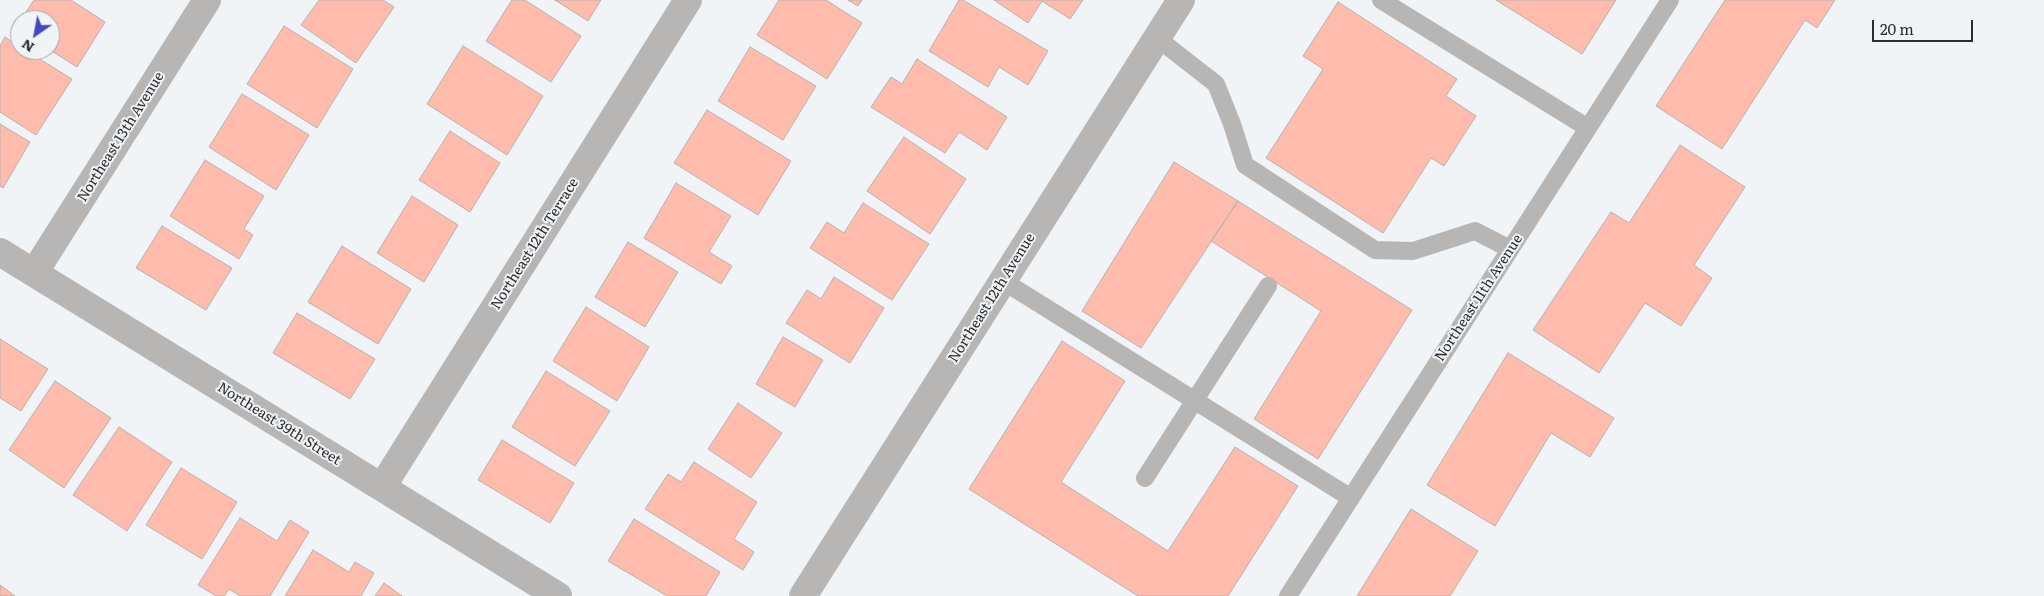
<!DOCTYPE html>
<html>
<head>
<meta charset="utf-8">
<style>
	body { margin:0 }
	#map { position:relative; width:2044px; height:596px; overflow:hidden; background:#f0f4f7; font-family:Literata,serif }
	canvas { display:block }
	.north { position:absolute; left:10px; top:10px; width:50px; height:50px; box-sizing:border-box; background:#f0f4f7; border:1px solid #a1a4a7; border-radius:50%; rotate:213deg; font-size:14px; font-weight:700; line-height:20px; text-align:center; color:#2b2c2e }
	.north::after { content:''; display:block; margin:auto; width:18px; height:22px; background:#424abe; clip-path:polygon(50% 0,100% 100%,50% 72%,0 100%) }
	.scale { position:absolute; left:1872px; top:20px; width:101px; height:22px; box-sizing:border-box; border:2px solid #2b2c2e; border-top:0; padding-left:6px; font-size:15px; line-height:18px; white-space:nowrap; color:#2b2c2e; -webkit-text-stroke:4px #f0f4f7; paint-order:stroke }
</style>
</head>
<body>
<div id="map">
<canvas width="2044" height="596"></canvas>
<div class="north">N</div>
<div class="scale">20 m</div>
</div>
<script>
const g = document.querySelector('canvas').getContext('2d');
g.lineJoin = 'round';
function fillPath(path, color) { g.fillStyle = color; g.fill(path, 'evenodd'); }
const toPath = rows => new Path2D(rows.map(r => 'M' + r).join(''));
function trace(path, color, width, dash) { g.strokeStyle = color; g.lineWidth = width; g.lineCap = dash ? 'butt' : 'round'; g.setLineDash(dash || []); g.stroke(path); }
function drawText(font, color, halo, rows, align = 'center') {
  g.font = font + ' Literata,serif'; g.lineWidth = 4; g.setLineDash([]); g.textBaseline = 'middle'; g.strokeStyle = halo; g.fillStyle = color; for (const [text, x, y, turn = 0] of rows) {
    g.save(); g.translate(x, y); g.rotate((+turn || 0) * Math.PI / 180); g.textAlign = isNaN(turn) ? turn : align; if (halo) g.strokeText(text, 0, 0); g.fillText(text, 0, 0); g.restore();
  }
}
const building = toPath([
	[34,0,71,0,105,22,77,67,50,50,50,20,25,20,22,18,34,0],
	[319,0,383,0,394,7,356,63,301,25,319,0],
	[512,0,525,0,581,36,551,82,486,41,512,0],
	[555,0,601,0,588,21,555,0],
	[779,0,826,0,862,23,827,79,757,35,779,0],
	[848,0,862,0,858,6,848,0],
	[959,0,963,0,1048,51,1028,85,999,67,988,87,929,51,959,0],
	[994,0,1083,0,1070,19,1042,1,1028,23,994,0],
	[1496,0,1616,0,1582,54,1496,0],
	[1725,0,1835,0,1817,28,1805,20,1722,149,1656,106,1725,0],
	[1338,2,1457,79,1446,96,1476,116,1444,166,1431,158,1383,233,1266,158,1323,69,1303,56,1338,2],
	[284,26,353,69,317,128,247,84,284,26],
	[5,37,20,47,20,50,25,50,72,79,36,135,0,112,0,46,5,37],
	[463,46,543,96,507,155,427,104,463,46],
	[750,47,816,86,783,140,718,101,750,47],
	[917,59,1007,117,987,150,959,132,945,153,871,107,891,77,902,84,917,59],
	[242,94,309,135,276,190,209,147,242,94],
	[707,110,791,161,758,215,674,163,707,110],
	[0,124,30,142,3,188,0,186,0,124],
	[450,131,500,163,470,212,419,180,450,131],
	[904,137,966,179,930,234,867,191,904,137],
	[1680,145,1745,187,1694,265,1712,278,1681,326,1645,303,1599,373,1533,330,1611,212,1629,223,1680,145],
	[205,160,264,196,244,229,253,235,239,259,170,216,205,160],
	[1174,162,1238,201,1141,348,1082,311,1174,162],
	[676,183,731,216,709,252,732,266,721,284,644,238,676,183],
	[412,196,458,225,424,282,377,253,412,196],
	[1238,201,1412,310,1318,459,1254,419,1321,311,1211,241,1238,201],
	[863,203,929,244,892,300,810,248,827,222,844,233,863,203],
	[162,226,232,268,206,310,136,268,162,226],
	[628,242,678,272,645,327,595,297,628,242],
	[342,246,411,289,378,344,308,302,342,246],
	[834,277,884,308,850,363,786,323,807,290,821,299,834,277],
	[586,307,649,347,617,401,553,361,586,307],
	[297,313,375,359,350,399,273,353,297,313],
	[783,337,823,360,795,407,756,384,783,337],
	[0,339,48,369,21,411,0,398,0,339],
	[1062,341,1125,381,1061,482,1168,551,1235,447,1298,486,1228,596,1138,596,969,489,1062,341],
	[1508,353,1614,418,1590,457,1551,433,1495,526,1427,485,1508,353],
	[546,371,610,411,575,466,512,427,546,371],
	[55,381,111,418,64,488,9,450,55,381],
	[738,403,782,433,751,478,708,449,738,403],
	[119,427,172,462,127,531,73,495,119,427],
	[502,440,574,483,550,523,478,480,502,440],
	[694,462,757,502,734,539,754,552,743,570,645,509,668,474,681,482,694,462],
	[181,468,237,502,202,559,146,525,181,468],
	[1411,509,1478,551,1450,596,1357,596,1411,509],
	[240,518,277,541,290,520,309,532,270,596,240,596,229,589,224,596,216,596,198,585,240,518],
	[634,519,720,572,706,596,667,596,608,561,634,519],
	[313,550,349,572,355,562,374,573,361,596,285,596,313,550],
	[384,583,402,596,375,596,384,583],
	[0,585,15,596,0,596,0,585]
]);
fillPath(building, '#ffbcac');
trace(building, '#b7b1b0', 1);
trace(toPath([
	[1381,0,1588,128],
	[1157,38,1216,84,1232,124,1245,165,1375,250,1413,251,1475,231,1510,249],
	[1003,281,1351,498],
	[1145,478,1268,286],
	[1288,596,1670,0]
]), '#b8b5b5', 18);
trace(toPath([
	[0,252,558,596],
	[34,273,207,0],
	[382,487,688,0],
	[803,596,1181,0]
]), '#b8b5b5', 28);
drawText('14px', '#2b2c2e', '#f0f4f7', [
	["Northeast 13th Avenue",121,137,-58],
	["Northeast 12th Terrace",535,244,-58],
	["Northeast 12th Avenue",992,298,-58],
	["Northeast 11th Avenue",1479,298,-57],
	["Northeast 39th Street",279,424,32]
]);
</script>
</body>
</html>
